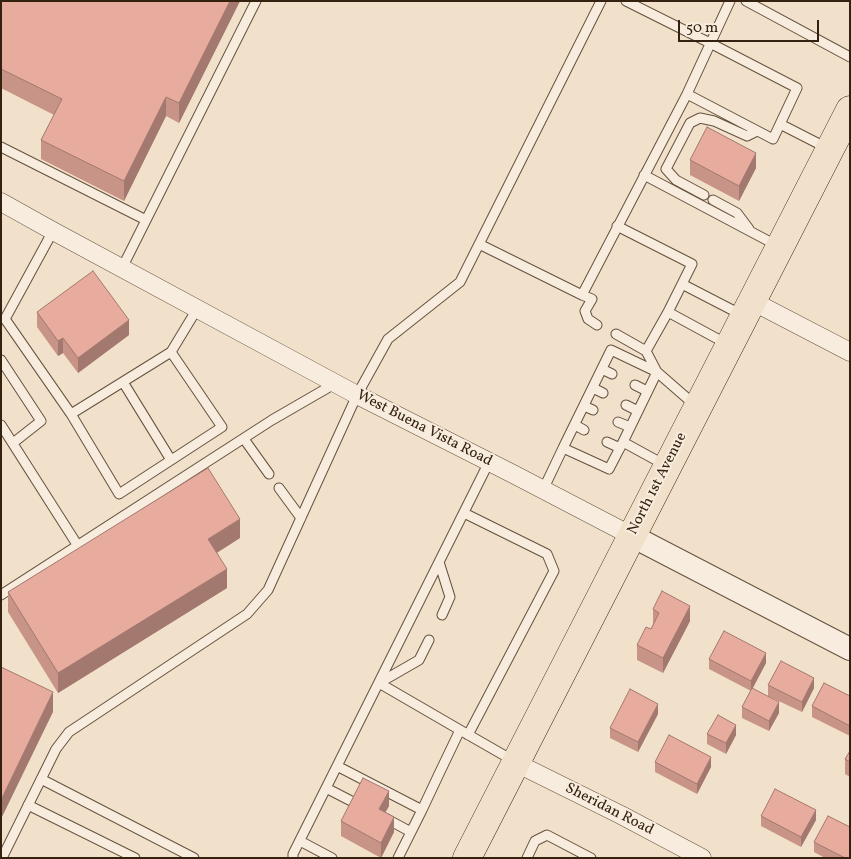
<!DOCTYPE html>
<html>
<head>
<meta charset="utf-8">
<style>
	body { margin:0 }
	#map { position:relative; width:851px; height:859px; overflow:hidden; background:#f2e1ca; font-family:Vollkorn,serif }
	canvas { display:block }
	.frame { position:absolute; inset:0; border:2px solid #35210f; pointer-events:none }
	.scale { position:absolute; left:678px; top:20px; width:141px; height:22px; box-sizing:border-box; border:2px solid #35210f; border-top:0; padding-left:6px; font-size:15px; line-height:18px; white-space:nowrap; color:#35210f; -webkit-text-stroke:4px #f7ecdd; paint-order:stroke }
</style>
</head>
<body>
<div id="map">
<canvas width="851" height="859"></canvas>
<div class="frame"></div>
<div class="scale">50 m</div>
</div>
<script>
const g = document.querySelector('canvas').getContext('2d');
g.lineJoin = 'round';
const toPath = rows => new Path2D(rows.map(r => 'M' + r).join(''));
function trace(path, color, width, dash) { g.strokeStyle = color; g.lineWidth = width; g.lineCap = dash ? 'butt' : 'round'; g.setLineDash(dash || []); g.stroke(path); }
function fillPath(path, color) { g.fillStyle = color; g.fill(path, 'evenodd'); }
function drawText(font, color, halo, rows, align = 'center') {
  g.font = font + ' Vollkorn,serif'; g.lineWidth = 4; g.setLineDash([]); g.textBaseline = 'middle'; g.strokeStyle = halo; g.fillStyle = color; for (const [text, x, y, turn = 0] of rows) {
    g.save(); g.translate(x, y); g.rotate((+turn || 0) * Math.PI / 180); g.textAlign = isNaN(turn) ? turn : align; if (halo) g.strokeText(text, 0, 0); g.fillText(text, 0, 0); g.restore();
  }
}
const service = toPath([
	[626,1,710,43,797,88,773,139,687,94],
	[746,1,850,57],
	[780,124,827,148],
	[1,147,146,220],
	[644,175,776,245],
	[704,195,676,180,666,169,690,123,700,118,714,121,747,136,757,131],
	[713,200,737,213,749,229],
	[617,226,692,264,668,312,646,351],
	[53,231,5,319,71,414,171,352,197,309],
	[479,244,582,295,687,94,730,1],
	[122,268,256,1],
	[682,284,742,315],
	[582,295,592,299,585,311,588,319,597,325],
	[668,312,727,344],
	[616,334,646,351,657,372,696,406],
	[1,360,41,421,13,443],
	[602,369,612,374],
	[123,382,171,460],
	[635,385,647,391],
	[593,388,603,393],
	[626,405,638,411],
	[584,406,593,410],
	[71,414,119,494,222,427,171,352],
	[618,422,630,427],
	[1,425,78,546],
	[575,425,584,430],
	[244,439,269,474],
	[607,442,620,448],
	[623,442,609,469,563,448,611,350,657,372,623,442,665,465],
	[279,488,301,518],
	[543,490,563,448],
	[464,513,547,554,554,571,468,735],
	[439,562,450,597,442,615],
	[1,595,272,420,336,383],
	[379,683,460,730],
	[379,683,419,660,429,640],
	[337,766,422,810,398,858],
	[41,779,194,858],
	[326,788,357,804],
	[28,805,135,858],
	[422,810,438,776,460,730,514,761],
	[385,818,411,832],
	[300,841,332,858],
	[2,858,56,749,69,732,247,614,268,590,357,395,388,339,460,282,601,1],
	[293,858,293,854,489,462],
	[527,858,535,841,547,835,591,858]
]);
const minor = toPath([
	[1,202,53,231,357,395,515,475,632,536],
	[752,301,850,352],
	[516,763,621,815,702,858]
]);
const tertiary = toPath([
	[632,536,850,649]
]);
const primary = toPath([
	[467,858,850,110]
]);
trace(service, '#64513e', 11);
trace(minor, '#64513e', 19);
trace(tertiary, '#64513e', 24);
trace(primary, '#35210f', 29);
trace(service, '#f7ecdd', 9);
trace(minor, '#f7ecdd', 18);
trace(tertiary, '#f7ecdd', 22);
trace(primary, '#f2e1ca', 28);
fillPath(toPath([
	[1,1,240,1,179,123,166,116,124,201,41,159,41,140,54,115,1,88],
	[690,160,756,168,739,201,690,175],
	[37,312,129,335,78,373,63,353,58,356,37,327],
	[240,538,217,553,227,588,58,693,8,612,8,592],
	[653,609,690,621,663,673,637,660,637,645,651,629,653,625],
	[709,659,766,663,753,688,779,713,769,731,742,718,742,707,751,691,709,669],
	[768,685,814,688,802,712,768,696],
	[850,696,850,736,812,717,812,706],
	[658,714,638,752,610,738,610,728],
	[707,734,736,735,726,754,707,744],
	[850,751,850,777,845,774,845,759],
	[655,762,711,767,697,794,655,772],
	[389,806,385,812,394,832,381,858,341,836,341,821],
	[761,816,816,820,801,847,761,826],
	[814,842,850,858,825,858,814,852]
]), '#c89488');
fillPath(toPath([
	[230,1,240,1,179,123,179,103],
	[166,97,166,116,124,201,124,181],
	[756,153,756,168,739,201,739,186],
	[129,320,129,335,78,373,78,358],
	[63,338,63,353,58,356,58,341],
	[240,519,240,538,208,558,208,539],
	[227,569,227,588,58,693,58,673],
	[690,606,690,621,663,673,663,658],
	[766,653,766,663,751,691,751,681],
	[814,678,814,688,802,712,802,702],
	[53,692,53,712,1,819,1,800],
	[779,702,779,713,769,731,769,721],
	[658,704,658,714,638,752,638,742],
	[736,725,736,735,726,754,726,743],
	[711,757,711,767,697,794,697,784],
	[389,791,389,806,379,824,379,809],
	[816,810,816,820,801,847,801,837],
	[394,817,394,832,381,858,381,843]
]), '#a2786f');
const building = toPath([
	[1,1,230,1,179,103,166,97,124,181,41,140,62,99,1,69,1,1],
	[707,127,756,153,739,186,690,160,707,127],
	[93,271,129,320,78,358,63,338,58,341,37,312,93,271],
	[208,468,240,519,208,539,227,569,58,673,8,592,208,468],
	[662,591,690,606,663,658,637,645,646,627,651,629,659,613,653,609,662,591],
	[724,631,766,653,751,681,709,659,724,631],
	[781,661,814,678,802,702,768,685,781,661],
	[1,667,53,692,1,800,1,667],
	[824,683,850,696,850,726,812,706,824,683],
	[752,688,779,702,769,721,742,707,752,688],
	[630,689,658,704,638,742,610,728,630,689],
	[718,715,736,725,726,743,707,734,718,715],
	[669,735,711,757,697,784,655,762,669,735],
	[850,751,850,762,845,759,850,751],
	[363,778,389,791,379,809,394,817,381,843,341,821,363,778],
	[775,789,816,810,801,837,761,816,775,789],
	[828,816,850,827,850,858,845,858,814,842,828,816]
]);
fillPath(building, '#e8ac9e');
trace(building, '#a2786f', 1);
drawText('15px', '#35210f', '#f7ecdd', [
	["West Buena Vista Road",424,429,27],
	["North 1st Avenue",658,484,-63],
	["Sheridan Road",609,810,27]
]);
</script>
</body>
</html>
